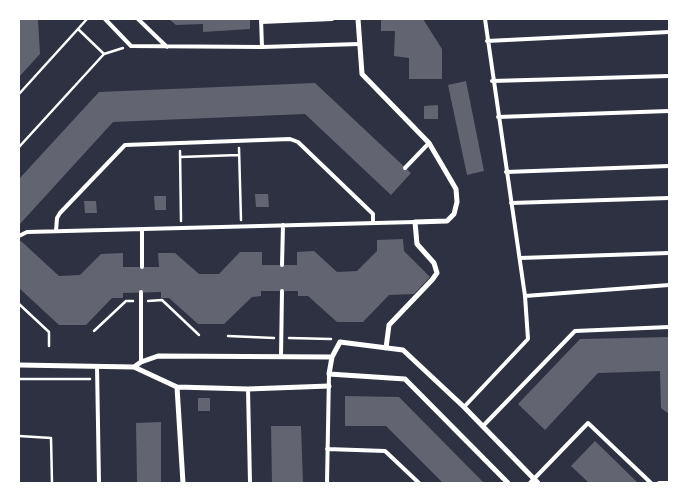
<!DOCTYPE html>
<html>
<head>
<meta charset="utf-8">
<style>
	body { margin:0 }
	#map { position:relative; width:688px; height:502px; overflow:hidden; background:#2d3142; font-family:Spectral,serif }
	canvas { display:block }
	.frame { position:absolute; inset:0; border:20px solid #fff; pointer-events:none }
</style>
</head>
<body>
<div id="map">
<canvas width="688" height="502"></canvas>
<div class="frame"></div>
</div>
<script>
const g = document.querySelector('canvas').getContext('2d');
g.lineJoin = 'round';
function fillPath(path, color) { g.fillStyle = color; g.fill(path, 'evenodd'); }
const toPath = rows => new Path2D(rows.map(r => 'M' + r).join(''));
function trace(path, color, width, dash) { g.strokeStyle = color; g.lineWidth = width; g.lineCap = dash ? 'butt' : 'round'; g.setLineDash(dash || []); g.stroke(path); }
fillPath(toPath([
	[19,19,38,19,40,54,19,77],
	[169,19,250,19,250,29,203,32,203,24,176,25],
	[381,19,423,19,442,49,442,79,409,79,409,58,394,56,395,31,381,31],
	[466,81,484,171,467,175,448,85],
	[315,83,411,173,391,195,305,114,113,122,19,225,19,179,99,92],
	[438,105,438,119,424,119,424,106],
	[255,194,268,194,269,207,256,207],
	[154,196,166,196,166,210,155,210],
	[84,201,96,201,97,213,85,213],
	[403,239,404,251,430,277,414,294,389,295,363,322,337,322,308,296,298,296,298,291,261,291,261,296,252,297,224,324,198,324,169,298,161,298,161,292,123,293,123,298,112,298,86,325,59,325,19,288,19,243,21,241,59,276,80,275,101,254,123,253,123,267,159,267,158,253,175,253,199,274,219,274,240,252,262,252,262,265,297,265,297,252,314,251,337,272,357,271,377,251,377,240],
	[669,337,669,414,661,408,660,371,598,373,545,430,518,404,580,339],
	[345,396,399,397,484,483,443,483,386,426,345,426],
	[198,398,210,398,210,411,198,411],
	[161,422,161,483,137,483,136,423],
	[271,426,301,426,303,483,272,483],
	[595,441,638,483,589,483,571,466]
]), '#626471');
trace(toPath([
	[78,29,104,54],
	[19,94,87,19],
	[19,147,104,54,123,48],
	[239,148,241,220],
	[180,151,181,221],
	[180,157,239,155],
	[148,301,162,300,199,335],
	[19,304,49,332,49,346],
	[94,331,126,301,133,301],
	[228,336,274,338],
	[289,338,331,339],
	[19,379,90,379],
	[19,436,51,438,52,483]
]), '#fff', 2.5);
trace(toPath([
	[105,19,131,46,262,47],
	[138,19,167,47],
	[261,19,262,47,359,44],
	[485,19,525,296,669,285],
	[261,22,332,19],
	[487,41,669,32],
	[492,81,669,76],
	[498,117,669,111],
	[405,168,429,143],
	[506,172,669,166],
	[511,203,669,198],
	[56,231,57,218,60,213,125,145,290,139,298,142,373,214,373,223],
	[19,236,27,232,415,222],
	[520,258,669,253],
	[282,265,283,225],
	[142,267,142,229],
	[281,356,282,291],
	[141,362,141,292],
	[97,366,99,483],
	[248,389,250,483],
	[464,407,528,339,525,296],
	[483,426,575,331,669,327],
	[327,449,385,451,419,483],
	[327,483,329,374],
	[530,483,588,423,651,483],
	[659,483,669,483]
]), '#fff', 4);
trace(toPath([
	[358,19,362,74,429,143,456,189,457,202,454,214,447,221,415,222,417,244,434,263,437,273,432,280,389,325,386,348],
	[19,365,134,367,177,387,248,389,329,386],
	[134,367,141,362,158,356,332,357],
	[177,387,183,483],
	[508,483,405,379,329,374,332,357,340,342,403,350,464,407,538,483]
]), '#fff', 5);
</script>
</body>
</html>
